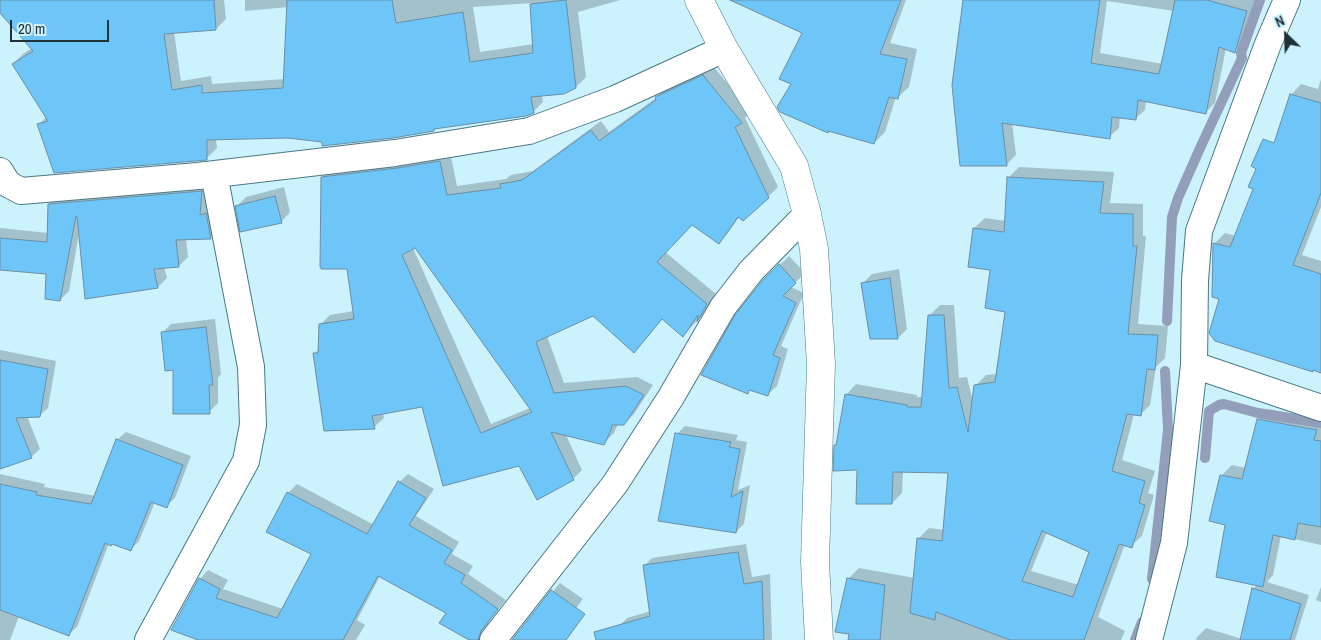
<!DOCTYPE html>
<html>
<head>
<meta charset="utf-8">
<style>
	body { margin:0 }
	#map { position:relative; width:1321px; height:640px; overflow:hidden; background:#cbf2fd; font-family:"Archivo Narrow",sans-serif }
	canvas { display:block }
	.north { position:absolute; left:1261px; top:10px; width:50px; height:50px; -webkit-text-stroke:4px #cbf2fd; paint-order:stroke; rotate:336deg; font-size:14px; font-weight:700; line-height:20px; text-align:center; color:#1d3136 }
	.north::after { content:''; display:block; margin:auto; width:18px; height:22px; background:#1d3136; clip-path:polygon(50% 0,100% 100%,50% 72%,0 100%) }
	.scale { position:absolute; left:10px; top:20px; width:99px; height:22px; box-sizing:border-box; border:2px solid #1d3136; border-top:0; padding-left:6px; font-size:15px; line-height:18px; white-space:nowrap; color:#1d3136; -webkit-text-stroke:4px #cbf2fd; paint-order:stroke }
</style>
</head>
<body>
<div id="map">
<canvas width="1321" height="640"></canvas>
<div class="north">N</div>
<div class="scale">20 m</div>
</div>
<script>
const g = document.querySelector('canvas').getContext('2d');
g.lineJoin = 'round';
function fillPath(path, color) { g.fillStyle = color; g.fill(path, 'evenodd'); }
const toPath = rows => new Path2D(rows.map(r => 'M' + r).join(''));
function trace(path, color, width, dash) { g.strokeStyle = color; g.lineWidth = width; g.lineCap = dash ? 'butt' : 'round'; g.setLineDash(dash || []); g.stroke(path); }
fillPath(toPath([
	[0,0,224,0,226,19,216,29,174,32,181,81,211,76,212,84,285,79,288,7,245,11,245,0,620,0,578,12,586,77,576,87,542,95,543,102,533,112,437,127,434,130,323,141,288,136,216,139,217,148,207,158,39,125,47,116,13,64,23,54,32,48,0,11],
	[532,3,534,44,480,52,473,7],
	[875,0,906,0,890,43,917,49,909,87,898,97,896,97,885,132,874,143,829,130,827,132],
	[965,0,1265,0,1262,8,1253,18,1251,17,1244,42,1234,51,1226,48,1215,103,1206,112,1146,100,1145,110,1135,119,1120,117,1119,128,1109,137,1012,123,1016,155,1006,165],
	[1107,1,1174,11,1163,64,1100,53],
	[713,66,751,112,745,118,778,187,768,197,739,217,728,233,719,242,692,223,665,252,716,294,706,311,683,336,663,318,634,351,594,315,547,336,564,383,637,377,653,385,634,414,624,424,618,424,614,433,604,443,566,435,582,470,573,479,520,465,423,405,383,413,384,418,374,427,314,354,319,349,320,325,330,315,354,311,348,268,322,177,332,167,450,152,457,186,506,179,511,175,533,171,601,121,609,132,656,98,666,88],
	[415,246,530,408,491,424,413,248],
	[1321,79,1321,162,1291,95,1301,84,1318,89],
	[1019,167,1114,172,1110,203,1143,204,1143,236,1146,236,1138,324,1168,326,1165,358,1156,367,1150,405,1140,415,1134,414,1122,460,1155,471,1148,493,1154,495,1142,536,1131,546,1125,544,1098,617,1125,631,1121,640,849,640,849,578,859,568,915,578,918,539,929,528,944,530,949,472,903,471,902,493,892,503,835,445,837,443,846,395,856,384,917,395,917,397,923,397,929,316,940,305,954,305,959,378,967,377,973,402,976,385,986,375,997,374,1006,311,992,269,974,228,985,218,1006,221,1008,178],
	[1047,532,1090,552,1079,585,1031,571],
	[210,182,219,229,211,237,186,239,188,257,179,266,164,267,167,278,158,287,87,297,79,233,69,291,60,300,47,273,0,269,0,228,48,233,49,204,58,195],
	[284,187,290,212,281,222,237,206,246,197],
	[1321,190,1321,207,1302,255,1321,261,1321,371,1221,298,1213,296,1215,243,1225,233,1236,236],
	[789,256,805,273,791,287,804,293,781,346,788,349,777,386,767,395,750,390,747,392,763,282],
	[899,269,907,329,898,338,862,284,872,274],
	[215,319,221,374,218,378,218,403,209,412,174,369,162,333,171,324],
	[0,350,56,361,48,408,39,416,27,416,40,449,31,457,0,468],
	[1268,409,1310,417,1321,416,1321,545,1281,536,1273,575,1267,582,1309,595,1295,640,1196,640,1197,637,1206,628,1242,639,1253,589,1258,584,1226,524,1222,475,1232,465,1246,468,1258,420],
	[685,426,738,435,736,440,747,442,738,490,750,485,744,524,736,532,677,434],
	[126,432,191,456,175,498,166,506,155,502,139,541,130,550,112,543,109,543,77,627,68,635,19,616,10,640,0,640,0,474,45,484,44,487,96,496,117,440],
	[408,474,434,489,416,516,459,542,452,554,473,566,468,574,506,600,489,621,484,640,471,640,448,612,380,576,357,620,365,625,356,640,201,640,200,579,208,570,228,580,223,589,283,609,312,554,288,493,297,484,374,525,399,482],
	[746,544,752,577,770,574,772,640,622,640,619,626,627,618,651,611,644,566,652,558],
	[560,583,583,599,552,640,514,640],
	[1321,587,1321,602,1316,600]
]), '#0003');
trace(toPath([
	[1167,321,1172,217,1178,198,1201,146,1242,58,1241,53,1260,0],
	[1205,458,1209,411,1219,405,1224,404,1258,413,1321,423],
	[1152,579,1168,430,1165,371],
	[1135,640,1142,622]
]), '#929eba', 10);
const building = toPath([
	[0,0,214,0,216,30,164,34,172,90,202,85,202,93,283,88,287,0,392,0,396,23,463,12,470,62,533,53,530,4,566,0,576,88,564,94,531,97,534,113,526,116,434,129,434,131,393,138,322,146,322,142,288,138,207,140,207,160,54,173,37,124,48,121,12,64,33,51,0,13,0,0],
	[730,0,901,0,880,54,907,59,898,99,889,97,874,144,828,131,828,133,780,112,777,107,791,84,779,79,802,33,730,0],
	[963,0,1100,0,1091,63,1159,74,1175,0,1207,0,1247,11,1235,53,1219,47,1206,114,1138,100,1136,120,1112,117,1110,139,1002,123,1007,166,960,166,952,85,963,0],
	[703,75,742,123,735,127,769,198,743,221,738,217,719,244,692,225,657,262,707,304,697,322,698,315,683,337,662,319,634,353,593,316,536,342,554,393,626,386,644,395,624,425,612,425,611,430,604,445,551,432,574,480,537,500,519,466,443,486,422,407,372,416,375,429,324,431,313,353,318,353,319,324,354,319,347,269,321,269,321,267,320,267,321,177,397,168,440,161,447,195,501,188,500,184,522,180,591,130,599,141,656,100,655,97,703,75],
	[415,248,532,412,481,433,402,255,415,248],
	[1290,94,1321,103,1321,193,1293,265,1321,274,1321,373,1313,370,1313,372,1215,341,1209,333,1219,299,1212,297,1213,243,1230,247,1253,189,1248,187,1256,169,1251,166,1263,139,1274,143,1290,94],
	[1007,177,1104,182,1100,213,1133,214,1133,246,1137,246,1128,334,1158,335,1155,370,1147,369,1141,416,1127,414,1112,471,1145,481,1139,503,1145,505,1132,548,1119,544,1084,640,1010,640,936,612,935,620,910,613,917,538,942,541,948,473,893,472,892,504,856,504,857,470,833,471,834,445,836,445,845,394,907,405,907,407,921,407,928,315,944,315,949,388,957,387,968,432,974,385,995,382,1005,312,985,308,990,270,968,267,973,228,1004,232,1007,177],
	[1042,531,1089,552,1073,597,1022,581,1042,531],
	[202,191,200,215,206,213,211,239,176,240,179,267,154,269,158,288,85,299,77,216,76,216,60,301,45,299,46,274,0,270,0,238,47,242,48,204,202,191],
	[275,196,282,223,240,232,235,206,275,196],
	[779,264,796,283,783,296,796,303,773,355,780,358,768,396,749,390,748,394,701,375,735,315,762,281,779,264],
	[890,278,898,339,870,339,861,283,890,278],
	[206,327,213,385,209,385,210,414,173,414,173,370,165,371,161,332,206,327],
	[0,360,48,369,40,417,16,418,32,458,0,469,0,360],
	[1257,419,1317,430,1314,440,1321,441,1321,527,1298,523,1295,540,1273,535,1263,587,1216,577,1225,525,1209,521,1220,475,1242,479,1257,419],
	[675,433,731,442,729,447,740,449,731,497,743,491,736,533,658,521,675,433],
	[116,439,183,465,167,508,151,502,131,551,112,544,111,546,105,543,69,636,0,610,0,484,37,492,36,495,91,504,116,439],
	[398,481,426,498,409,525,452,550,444,563,465,575,461,583,498,609,481,631,478,640,469,640,439,623,446,613,378,576,343,640,198,640,171,630,199,578,220,589,216,598,277,618,311,554,266,532,287,492,367,534,398,481],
	[738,552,744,584,762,581,764,640,596,640,594,632,650,616,643,565,738,552],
	[847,578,885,585,880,640,848,640,849,634,835,632,847,578],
	[1252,588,1301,604,1290,640,1240,640,1252,588],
	[551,590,585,614,566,640,512,640,551,590]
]);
fillPath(building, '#6ec5f7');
trace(building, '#6a8ea5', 1);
const street = toPath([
	[0,171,8,184,21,191,198,176,395,153,529,131,615,99,724,49],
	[1194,365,1321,408],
	[148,640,246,461,253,425,251,367,214,174],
	[493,640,615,484,671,397,723,307,751,271,807,214],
	[1149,640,1174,543,1194,365,1195,280,1199,231,1268,44,1287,0]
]);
const secondary = toPath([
	[699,0,724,49,794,166,807,214,814,249,821,364,815,562,819,640]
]);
trace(street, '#4a7884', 28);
trace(secondary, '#4a7884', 29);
trace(street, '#fff', 26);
trace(secondary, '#fff', 28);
</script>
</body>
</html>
